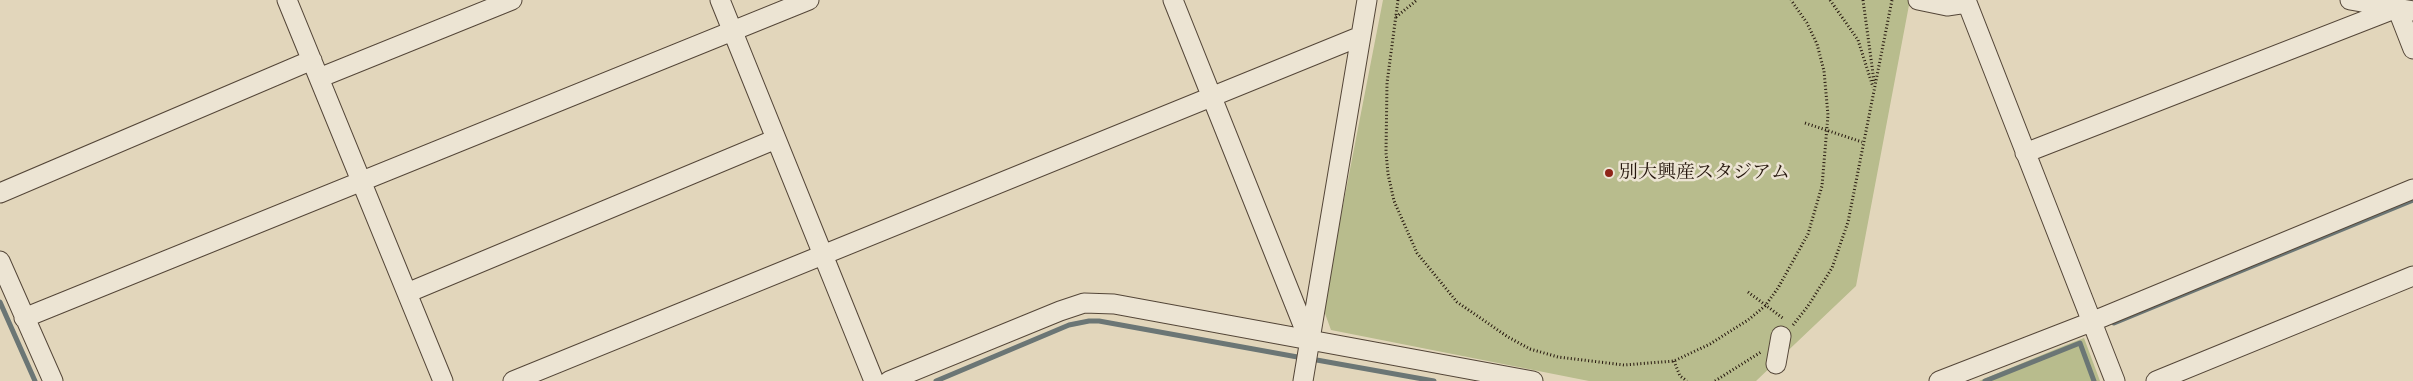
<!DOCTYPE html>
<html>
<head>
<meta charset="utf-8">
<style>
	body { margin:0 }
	canvas { display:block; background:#e2d6bb }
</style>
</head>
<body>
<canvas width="2413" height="381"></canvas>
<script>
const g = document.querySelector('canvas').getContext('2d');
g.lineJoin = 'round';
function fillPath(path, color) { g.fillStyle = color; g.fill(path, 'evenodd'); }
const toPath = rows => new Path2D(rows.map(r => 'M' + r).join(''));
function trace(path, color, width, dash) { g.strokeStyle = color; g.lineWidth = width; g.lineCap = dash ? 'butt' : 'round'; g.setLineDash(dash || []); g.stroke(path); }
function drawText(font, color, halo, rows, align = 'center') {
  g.font = font + ' "IM FELL Great Primer","Noto Serif JP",serif'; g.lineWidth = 5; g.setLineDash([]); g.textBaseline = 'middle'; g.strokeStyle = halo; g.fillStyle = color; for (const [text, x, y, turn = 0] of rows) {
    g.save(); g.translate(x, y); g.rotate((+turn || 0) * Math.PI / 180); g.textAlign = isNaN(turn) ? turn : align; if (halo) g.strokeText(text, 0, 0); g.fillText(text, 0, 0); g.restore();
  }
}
fillPath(toPath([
	[1383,0,1926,0,1909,5,1856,286,1756,381,1589,381,1331,330,1323,308],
	[2084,338,2100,381,1979,381,2066,345]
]), '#b8bc8d');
trace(toPath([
	[0,302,35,381],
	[2114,323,2413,200],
	[1311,359,1434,381],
	[936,381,1069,325,1089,321,1099,321,1303,358],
	[1985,381,2080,343,2094,381]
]), '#6b7675', 5);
const minor = toPath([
	[287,0,443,381],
	[720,0,874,381],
	[1173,0,1309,340],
	[1918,0,1947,6,1967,3],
	[1966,0,2115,381],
	[2350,0,2413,11],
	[319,78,512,0],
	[2025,153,2397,8,2413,49],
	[0,193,312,60],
	[0,261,53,381],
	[407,293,776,139],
	[24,318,809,0],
	[1776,364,1781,336],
	[513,381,1361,36],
	[889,381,1060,311,1084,303,1114,304,1533,381],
	[1303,381,1367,0],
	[1939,381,2091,322,2413,189],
	[2156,381,2413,276]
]);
trace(minor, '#544638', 21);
trace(toPath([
	[1398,0,1387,83,1386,152,1388,174,1394,201,1417,253,1457,302,1508,337,1530,349,1558,357,1624,365,1674,361,1710,344,1748,320,1765,306,1778,288,1808,234,1822,186,1828,115,1824,71,1817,44,1807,23,1791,0],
	[1830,0,1858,40,1873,87],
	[1863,0,1874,81],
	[1396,17,1417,0],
	[1805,123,1862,142],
	[1748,292,1784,319],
	[1793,325,1808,306,1832,268,1848,222,1892,0],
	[1674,361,1680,376,1687,381],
	[1715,381,1761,352]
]), '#25160d', 3, [1, 2.5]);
trace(minor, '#ece4d3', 19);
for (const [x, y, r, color] of [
	[1609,173,5,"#8f2418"]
]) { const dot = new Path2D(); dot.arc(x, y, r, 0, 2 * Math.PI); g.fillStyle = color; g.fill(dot); trace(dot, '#ece4d3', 2); }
drawText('19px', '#25160d', '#ece4d3', [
	["別大興産スタジアム",1619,173]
], 'left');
</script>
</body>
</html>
